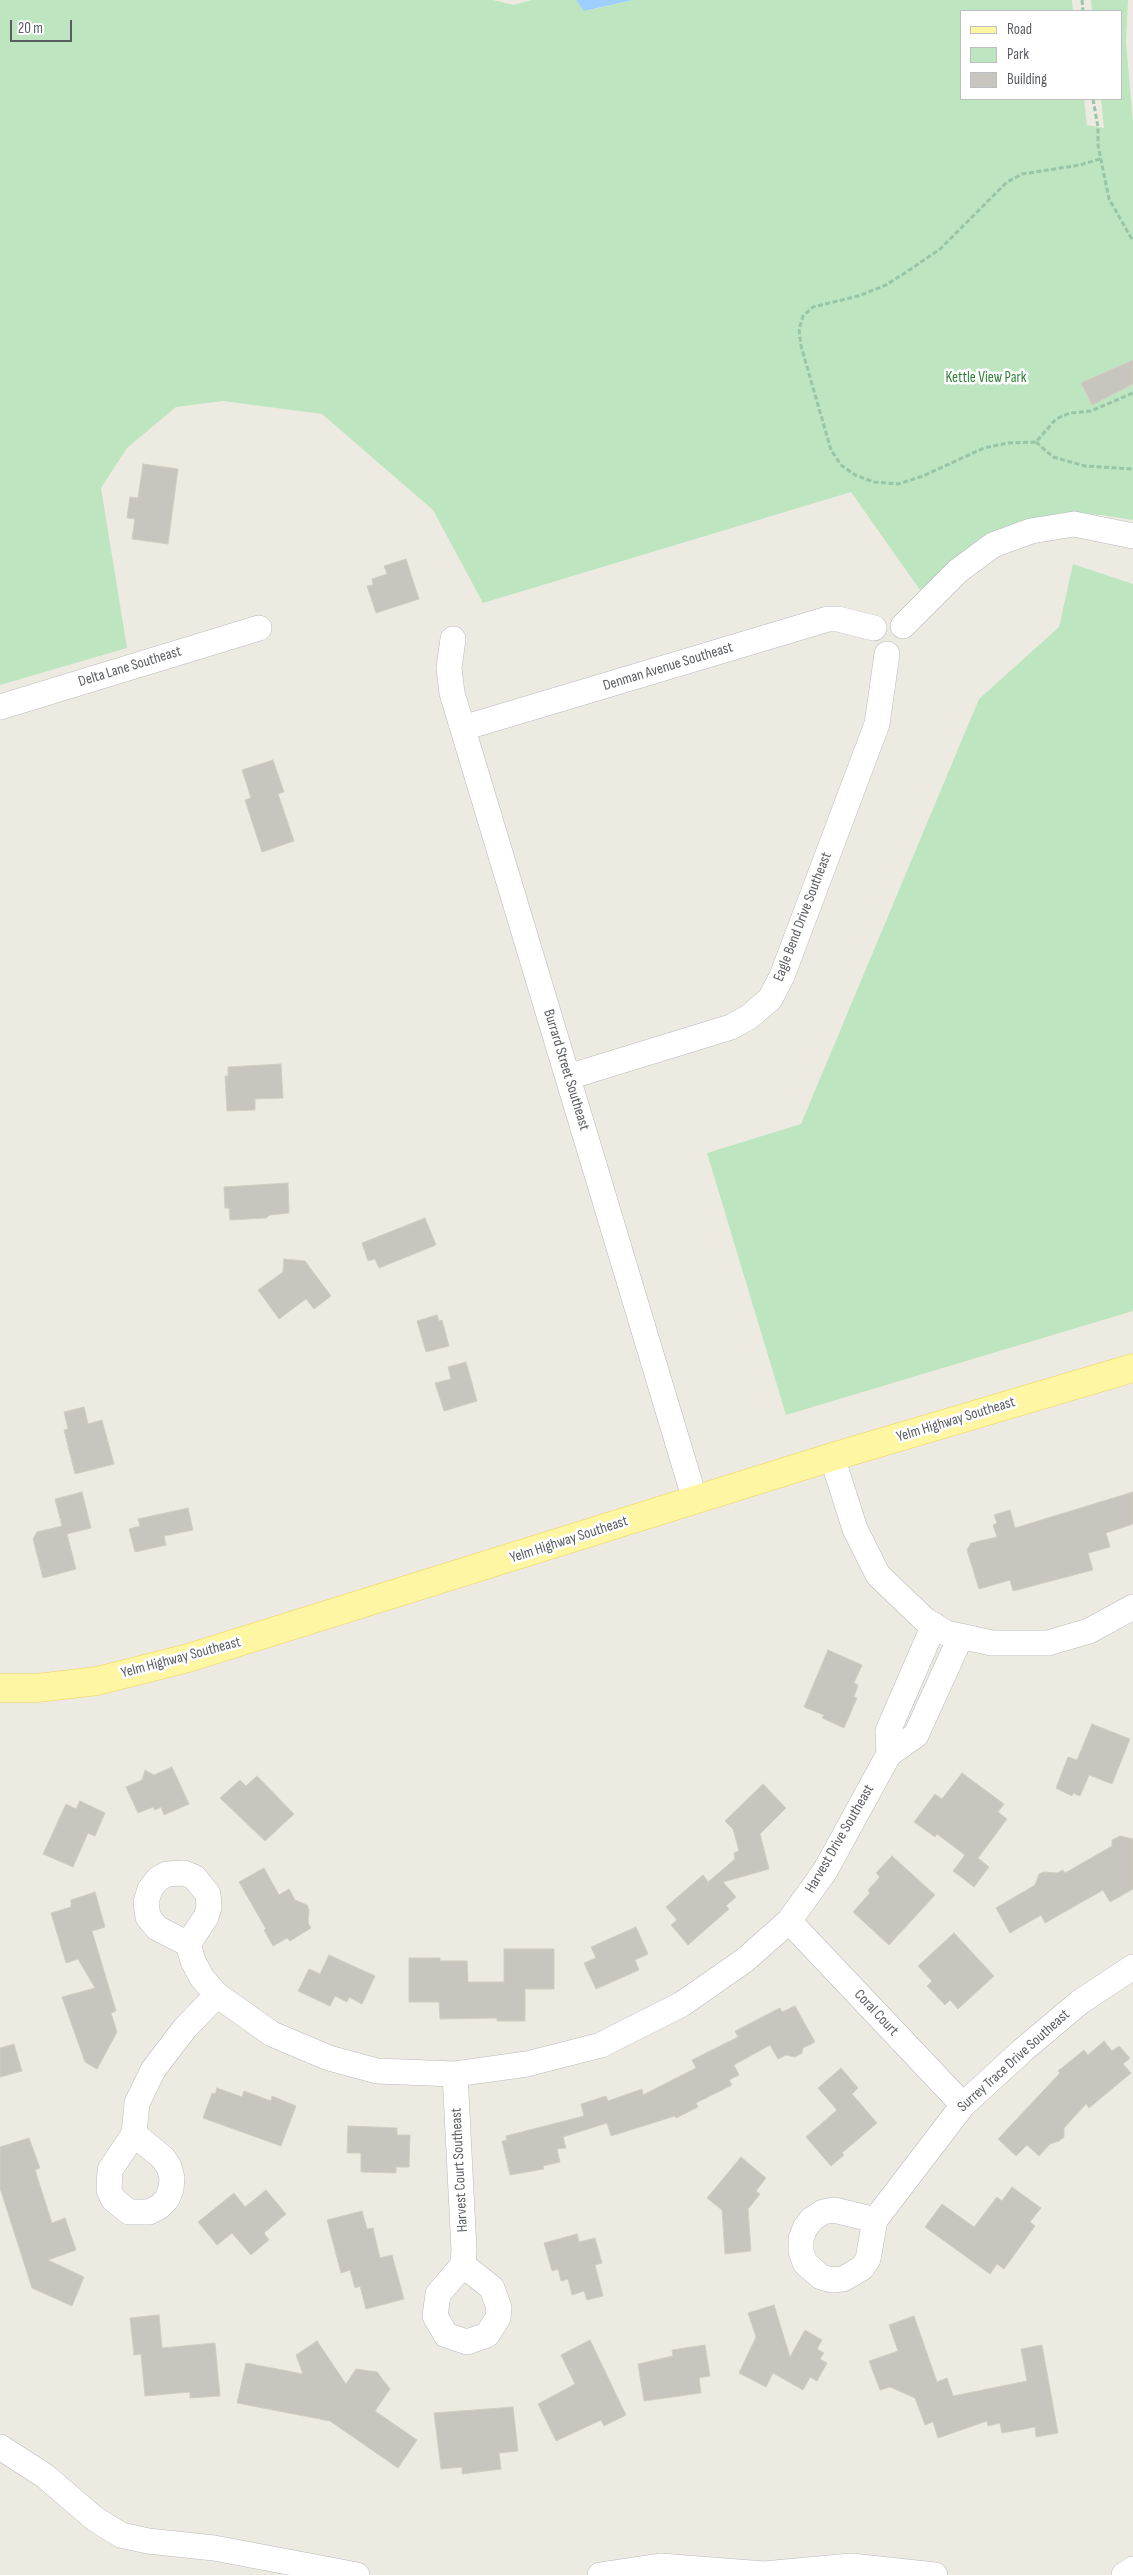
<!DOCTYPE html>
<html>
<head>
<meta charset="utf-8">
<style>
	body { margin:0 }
	#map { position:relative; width:1133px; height:2575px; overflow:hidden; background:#edebe1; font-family:"Sofia Sans Condensed",sans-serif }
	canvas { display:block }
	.legend { position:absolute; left:960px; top:10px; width:162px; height:90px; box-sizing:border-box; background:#fff; border:1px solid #bdbec0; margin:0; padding:6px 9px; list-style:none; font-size:15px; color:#5a5d62 }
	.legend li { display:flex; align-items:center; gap:10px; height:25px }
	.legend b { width:25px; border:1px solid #bdbec0 }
	.scale { position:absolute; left:10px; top:20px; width:62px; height:22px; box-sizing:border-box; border:2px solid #5a5d62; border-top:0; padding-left:6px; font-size:15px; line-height:18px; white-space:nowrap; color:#5a5d62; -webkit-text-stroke:4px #fff; paint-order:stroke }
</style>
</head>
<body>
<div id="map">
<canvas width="1133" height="2575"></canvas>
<ul class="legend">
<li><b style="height:6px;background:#fff6a4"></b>Road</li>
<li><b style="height:14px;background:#bde5c0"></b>Park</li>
<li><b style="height:14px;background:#c8c5be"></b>Building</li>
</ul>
<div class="scale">20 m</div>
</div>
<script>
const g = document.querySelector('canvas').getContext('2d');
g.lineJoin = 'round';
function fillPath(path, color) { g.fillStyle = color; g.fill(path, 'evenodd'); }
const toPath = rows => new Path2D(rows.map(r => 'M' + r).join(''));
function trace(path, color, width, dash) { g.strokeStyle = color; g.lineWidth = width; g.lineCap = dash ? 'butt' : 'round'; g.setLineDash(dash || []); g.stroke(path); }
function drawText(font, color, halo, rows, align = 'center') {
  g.font = font + ' "Sofia Sans Condensed",sans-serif'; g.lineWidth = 5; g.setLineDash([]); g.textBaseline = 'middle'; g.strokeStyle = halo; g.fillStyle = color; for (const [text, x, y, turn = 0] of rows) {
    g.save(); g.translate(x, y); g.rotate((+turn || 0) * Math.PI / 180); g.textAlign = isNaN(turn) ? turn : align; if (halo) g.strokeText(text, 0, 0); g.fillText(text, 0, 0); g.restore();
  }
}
fillPath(toPath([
	[0,0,493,0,513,5,532,0,576,0,585,11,633,0,1072,0,1073,11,962,11,962,99,1084,99,1087,125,1104,128,1101,99,1122,99,1122,11,1092,11,1091,0,1128,0,1126,42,1133,123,1133,520,1102,515,1060,513,1018,523,975,542,920,590,851,492,483,603,433,510,322,414,223,401,176,407,127,448,101,488,127,648,0,685],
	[1073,564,1133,584,1133,1311,786,1415,707,1153,801,1124,979,699,1059,627]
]), '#bde5c0');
fillPath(toPath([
	[576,0,633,0,584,11]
]), '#9fcfff');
const building = toPath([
	[1133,360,1133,384,1092,405,1081,383,1133,360],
	[143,464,178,469,168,544,132,539,135,519,127,518,130,497,138,498,143,464],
	[406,559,419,599,376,613,367,586,373,585,372,579,387,574,384,566,406,559],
	[273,760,284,792,278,794,294,841,262,852,245,800,251,798,242,770,273,760],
	[281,1064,283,1098,255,1099,255,1110,227,1111,225,1076,228,1076,228,1067,281,1064],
	[288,1183,289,1213,270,1215,266,1218,230,1220,229,1208,225,1208,224,1187,288,1183],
	[425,1218,436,1245,379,1268,375,1259,368,1261,362,1243,425,1218],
	[284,1259,305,1261,331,1296,314,1309,306,1299,279,1319,258,1290,283,1272,284,1259],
	[437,1315,439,1321,442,1320,449,1346,426,1352,417,1321,437,1315],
	[466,1362,477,1401,444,1411,435,1383,451,1379,448,1367,466,1362],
	[84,1407,88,1424,102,1420,114,1464,75,1474,64,1430,68,1429,64,1412,84,1407],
	[82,1492,91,1528,67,1534,76,1569,43,1578,33,1539,37,1532,62,1526,55,1499,82,1492],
	[1133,1492,1133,1524,1106,1533,1110,1547,1088,1553,1093,1570,1013,1591,1010,1580,979,1589,967,1550,971,1543,997,1537,993,1525,997,1523,994,1515,1010,1510,1015,1528,1133,1492],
	[188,1508,193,1530,164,1536,166,1545,135,1552,129,1529,140,1526,138,1519,188,1508],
	[828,1650,862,1665,854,1683,858,1685,854,1697,857,1698,844,1728,822,1718,824,1715,804,1707,828,1650],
	[1092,1724,1130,1739,1112,1784,1089,1775,1080,1796,1073,1793,1072,1796,1056,1788,1068,1757,1077,1760,1092,1724],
	[172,1767,189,1804,164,1815,161,1807,155,1810,153,1807,138,1813,126,1787,142,1780,145,1770,154,1775,172,1767],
	[962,1773,1004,1804,998,1812,1007,1819,978,1858,989,1867,974,1887,953,1871,965,1855,937,1834,935,1837,914,1822,935,1794,942,1799,962,1773],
	[257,1776,294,1814,265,1841,220,1798,240,1780,246,1786,257,1776],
	[763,1784,786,1808,760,1834,769,1869,723,1882,736,1897,726,1906,729,1909,688,1945,671,1925,677,1920,666,1907,703,1875,708,1882,735,1859,734,1853,739,1851,733,1829,725,1821,763,1784],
	[80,1801,105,1813,95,1836,88,1833,73,1867,43,1854,66,1804,76,1809,80,1801],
	[1120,1836,1133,1839,1133,1889,1110,1902,1103,1890,1045,1923,1041,1915,1010,1933,996,1908,1035,1885,1039,1874,1044,1872,1057,1873,1063,1870,1065,1873,1112,1846,1112,1840,1120,1836],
	[892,1856,935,1895,889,1945,853,1912,870,1893,868,1890,880,1877,876,1873,892,1856],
	[264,1868,279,1895,289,1889,295,1900,307,1905,309,1910,308,1923,311,1928,290,1941,287,1938,273,1946,264,1930,266,1929,239,1882,264,1868],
	[95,1892,105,1927,92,1931,116,2011,111,2013,117,2032,97,2069,85,2062,62,1997,95,1988,78,1959,66,1963,51,1913,71,1907,71,1900,95,1892],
	[636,1927,648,1954,635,1960,639,1970,596,1989,584,1963,596,1958,591,1947,636,1927],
	[954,1933,994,1976,958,2009,950,2000,945,2005,927,1986,932,1981,918,1966,954,1933],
	[504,1949,554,1949,554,1989,525,1989,525,2021,497,2021,497,2018,440,2019,439,2002,409,2002,409,1958,440,1958,440,1961,467,1961,468,1982,504,1982,504,1949],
	[329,1955,375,1976,362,2004,349,1997,347,2002,335,1996,330,2006,298,1991,309,1969,320,1974,329,1955],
	[795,2006,815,2042,803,2048,802,2053,795,2057,786,2055,778,2059,770,2045,734,2065,739,2075,729,2080,732,2085,696,2103,698,2107,676,2118,675,2116,611,2136,607,2123,563,2137,566,2148,557,2149,560,2162,543,2166,544,2169,510,2175,502,2141,507,2140,506,2136,584,2116,581,2104,606,2096,608,2101,642,2089,643,2095,696,2068,692,2060,738,2037,735,2031,780,2008,782,2012,795,2006],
	[1104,2041,1112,2051,1119,2046,1130,2058,1123,2064,1131,2073,1089,2108,1086,2104,1064,2128,1064,2137,1059,2141,1050,2144,1039,2156,1027,2145,1016,2156,998,2139,1060,2073,1058,2071,1084,2050,1088,2055,1104,2041],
	[14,2044,22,2071,0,2077,0,2048,14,2044],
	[841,2068,858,2088,852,2094,877,2123,842,2153,844,2155,831,2166,806,2137,837,2110,818,2088,841,2068],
	[217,2088,242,2097,244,2091,271,2101,272,2096,296,2106,281,2146,203,2118,212,2093,215,2094,217,2088],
	[348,2126,397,2128,397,2135,410,2135,409,2167,396,2167,396,2173,361,2172,361,2153,347,2153,348,2126],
	[29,2138,40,2168,35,2170,52,2223,65,2218,76,2250,48,2260,84,2277,72,2306,32,2288,0,2188,0,2147,29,2138],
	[741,2157,766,2178,756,2191,760,2194,748,2209,751,2251,725,2254,722,2210,707,2198,741,2157],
	[1012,2187,1041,2208,1030,2222,1035,2226,1004,2269,997,2264,990,2274,925,2227,942,2204,974,2227,997,2197,1002,2201,1012,2187],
	[266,2190,286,2214,264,2233,269,2240,251,2255,232,2233,217,2245,198,2222,234,2193,245,2207,266,2190],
	[362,2211,367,2229,373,2228,380,2258,392,2255,404,2299,366,2309,360,2286,355,2288,350,2270,341,2273,327,2220,362,2211],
	[577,2234,579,2242,595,2238,602,2263,595,2265,603,2296,587,2300,584,2291,572,2295,568,2279,561,2281,558,2269,552,2271,544,2243,577,2234],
	[774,2305,790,2357,805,2330,822,2340,817,2349,824,2353,820,2359,827,2363,817,2381,810,2377,803,2390,773,2373,766,2387,739,2373,756,2337,748,2313,774,2305],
	[159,2315,162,2348,215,2343,220,2396,190,2398,190,2392,145,2396,141,2354,134,2355,130,2318,159,2315],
	[914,2316,937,2382,947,2378,953,2396,1027,2381,1021,2349,1042,2345,1058,2433,1036,2437,1035,2427,1002,2433,1000,2423,988,2426,987,2421,938,2438,933,2422,925,2425,915,2398,890,2387,880,2390,869,2361,898,2351,889,2325,914,2316],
	[590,2340,626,2415,604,2426,601,2420,556,2441,538,2404,575,2384,561,2355,590,2340],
	[317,2341,346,2384,356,2369,377,2372,390,2389,375,2411,417,2440,398,2468,330,2421,237,2403,246,2363,303,2374,296,2355,317,2341],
	[705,2345,710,2376,699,2378,701,2393,644,2401,638,2364,673,2356,672,2350,705,2345],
	[513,2407,518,2451,499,2453,501,2469,462,2474,462,2467,441,2469,434,2413,513,2407]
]);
fillPath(building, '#c8c5be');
trace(building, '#d2cdc0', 1);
const minor = toPath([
	[903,626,958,571,993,545,1031,531,1074,524,1133,536],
	[453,639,449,668,452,693,695,1500],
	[0,707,259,628],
	[463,728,828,619,838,619,874,628],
	[568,1077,731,1027,749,1017,770,999,782,976,877,724,887,654],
	[832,1457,855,1529,878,1575,925,1620,946,1633,992,1643,1048,1643,1089,1631,1133,1607],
	[934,1625,888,1731,889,1754,916,1735,961,1636],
	[789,1921,963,2105],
	[188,1944,206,1917,209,1907,208,1894,194,1877,184,1873,167,1874,158,1879,150,1889,146,1902,148,1917,157,1928,188,1944,193,1961,202,1978,217,1995,272,2034,329,2058,377,2071,455,2074,527,2064,601,2045,682,2004,745,1960,789,1921,825,1871,889,1754],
	[455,2074,464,2250,463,2265,438,2294,435,2316,446,2335,467,2342,487,2335,498,2318,499,2308,492,2288,463,2265],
	[134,2134,163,2158,169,2167,172,2178,171,2189,167,2199,159,2207,149,2212,129,2212,113,2199,109,2190,110,2170,134,2134,137,2103,153,2070,185,2028,217,1995],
	[875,2220,834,2210,823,2212,812,2219,805,2228,801,2239,801,2251,805,2263,821,2277,832,2280,843,2279,862,2268,868,2259,875,2220,963,2105,1023,2050,1080,2002,1133,1967],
	[0,2447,45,2476,95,2519,121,2535,148,2541,214,2548,357,2575],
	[600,2575,660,2566,764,2574,851,2566,935,2575],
	[1124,2575,1133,2569]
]);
const major = toPath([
	[0,1688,37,1688,97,1681,188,1658,832,1457,1133,1368]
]);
trace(minor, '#b7b9be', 26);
trace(major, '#f2d155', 29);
trace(toPath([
	[1082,0,1083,11],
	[1093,99,1098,127,1098,145,1109,199,1133,241],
	[1100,159,1080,165,1022,174,1007,182,940,249,905,273,886,285,858,296,813,307,803,316,799,329,801,346,831,450,841,465,855,475,874,482,898,484,923,476,984,448,1008,443,1036,442,1056,419,1070,413,1091,411,1133,393],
	[1036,442,1053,457,1085,466,1133,469]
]), '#96c6a7', 3, [5, 2.5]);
trace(minor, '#fff', 25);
trace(major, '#fff6a4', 28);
drawText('15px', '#32813c', '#fff', [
	["Kettle View Park",986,378]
]);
drawText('15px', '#5a5d62', '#fff', [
	["Delta Lane Southeast",130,667,-17],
	["Denman Avenue Southeast",668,667,-17],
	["Eagle Bend Drive Southeast",803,917,-69],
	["Burrard Street Southeast",566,1070,73],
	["Yelm Highway Southeast",956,1420,-17],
	["Yelm Highway Southeast",569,1540,-18],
	["Yelm Highway Southeast",181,1658,-15],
	["Harvest Drive Southeast",840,1839,-60],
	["Coral Court",876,2013,47],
	["Surrey Trace Drive Southeast",1014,2061,-42],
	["Harvest Court Southeast",460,2170,-93]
]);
</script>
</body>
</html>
